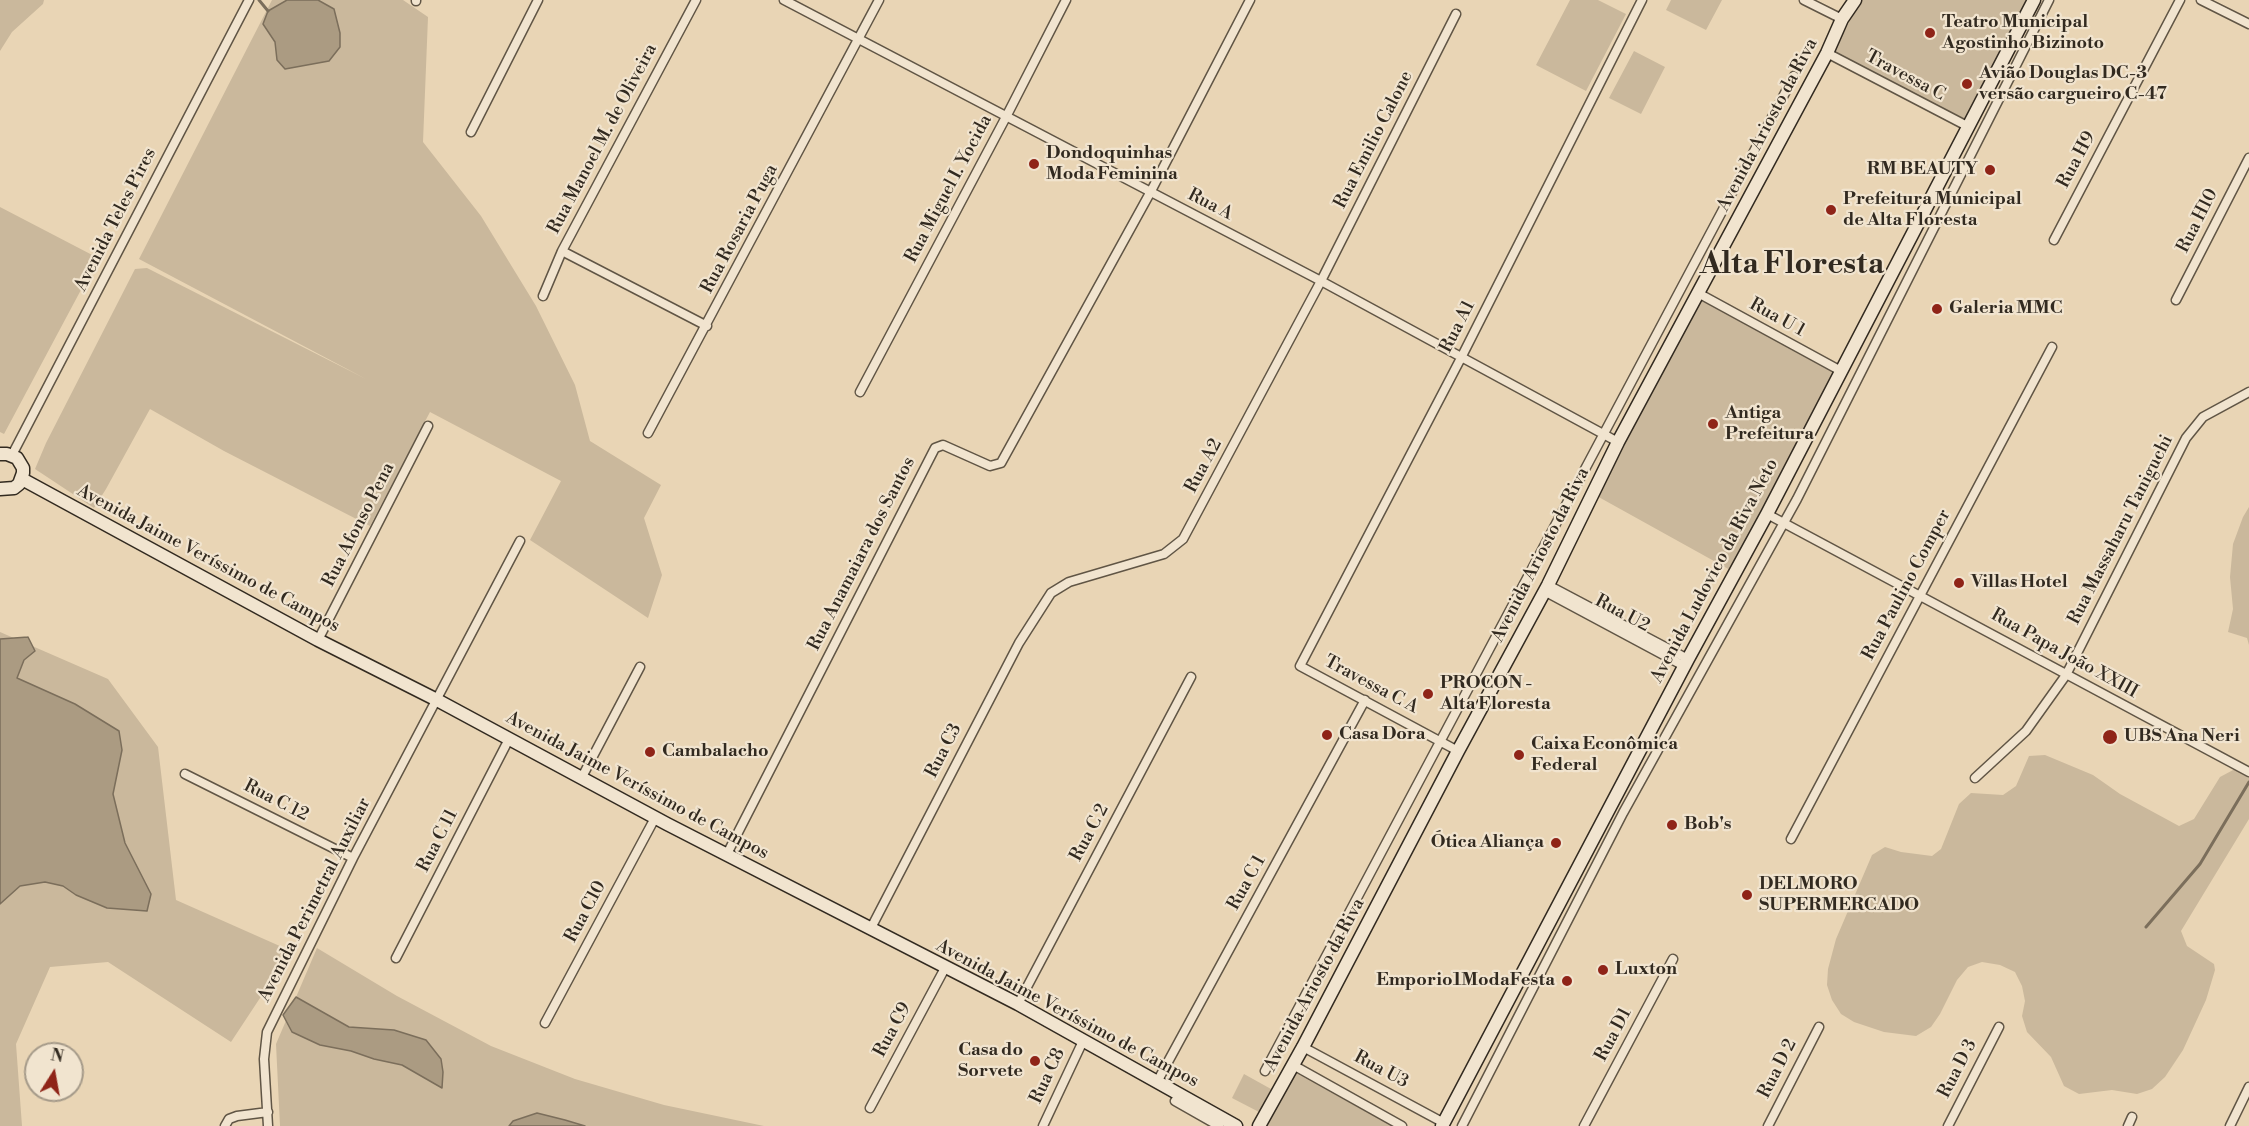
<!DOCTYPE html>
<html>
<head>
<meta charset="utf-8">
<style>
	body { margin:0 }
	#map { position:relative; width:2249px; height:1126px; overflow:hidden; background:#e9d5b5; font-family:"Libre Bodoni",serif }
	canvas { display:block }
	.north { position:absolute; left:24px; top:1042px; width:60px; height:60px; box-sizing:border-box; background:#f1e4cf; border:2px solid #a59a89; border-radius:50%; rotate:11deg; font-size:16px; font-weight:700; line-height:24px; text-align:center; color:#322a20 }
	.north::after { content:''; display:block; margin:auto; width:21px; height:27px; background:#8f2418; clip-path:polygon(50% 0,100% 100%,50% 72%,0 100%) }
</style>
</head>
<body>
<div id="map">
<canvas width="2249" height="1126"></canvas>
<div class="north">N</div>
</div>
<script>
const g = document.querySelector('canvas').getContext('2d');
g.lineJoin = 'round';
function fillPath(path, color) { g.fillStyle = color; g.fill(path, 'evenodd'); }
const toPath = rows => new Path2D(rows.map(r => 'M' + r).join(''));
function trace(path, color, width, dash) { g.strokeStyle = color; g.lineWidth = width; g.lineCap = dash ? 'butt' : 'round'; g.setLineDash(dash || []); g.stroke(path); }
function drawText(font, color, halo, rows, align = 'center') {
  g.font = font + ' "Libre Bodoni",serif'; g.lineWidth = 4.5; g.setLineDash([]); g.textBaseline = 'middle'; g.strokeStyle = halo; g.fillStyle = color; for (const [text, x, y, turn = 0] of rows) {
    g.save(); g.translate(x, y); g.rotate((+turn || 0) * Math.PI / 180); g.textAlign = isNaN(turn) ? turn : align; if (halo) g.strokeText(text, 0, 0); g.fillText(text, 0, 0); g.restore();
  }
}
fillPath(toPath([
	[0,0,44,0,43,4,12,32,0,51],
	[272,0,403,0,428,17,423,142,481,216,536,306,575,385,590,441,661,485,644,518,662,575,648,618,530,540,561,481,430,412,370,526,224,451,150,409,106,489,94,508,35,469,46,443,135,269,147,268,366,379,139,259],
	[1570,0,1598,0,1626,14,1586,91,1536,65],
	[1671,0,1722,0,1706,30,1666,10],
	[1861,0,2026,0,1969,121,1833,53],
	[1634,51,1665,67,1641,114,1609,98],
	[0,207,98,258,4,434,0,432],
	[1699,298,1836,373,1732,571,1595,495],
	[2249,507,2249,645,2247,638,2228,632,2233,609,2230,577,2233,544,2243,517],
	[0,632,108,679,158,747,176,900,291,951,231,1042,108,962,50,967,16,1044,22,1126,0,1126],
	[2045,755,2093,775,2120,794,2179,826,2194,819,2220,777,2235,769,2249,774,2249,819,2181,931,2187,946,2214,964,2215,970,2206,1000,2183,1050,2165,1077,2152,1089,2137,1094,2112,1090,2079,1094,2064,1086,2051,1057,2027,1032,2022,1016,2025,1001,2022,986,2015,972,2000,965,1982,962,1968,967,1957,980,1940,1014,1931,1027,1916,1036,1884,1032,1854,1022,1841,1014,1832,1000,1827,985,1828,969,1836,939,1872,855,1885,847,1901,852,1932,856,1941,849,1959,804,1971,793,2003,795,2016,786,2029,756],
	[317,948,397,996,491,1046,575,1079,664,1105,764,1126,280,1126,276,1044],
	[1294,1072,1392,1126,1261,1126],
	[1244,1074,1271,1089,1259,1112,1232,1098]
]), '#cab89c');
const water = toPath([
	[287,0,318,0,334,9,340,33,340,47,329,61,285,69,277,60,275,42,263,24,268,11,287,0],
	[28,637,35,651,24,660,17,678,75,704,119,731,122,750,113,794,125,843,151,894,147,911,107,908,76,895,63,886,45,882,20,886,0,904,0,639,28,637],
	[296,997,349,1027,394,1030,426,1040,441,1059,443,1072,442,1088,402,1065,374,1059,351,1051,320,1045,292,1032,283,1015,296,997],
	[537,1113,565,1120,585,1126,509,1126,513,1121,537,1113]
]);
fillPath(water, '#ab9b82');
trace(water, '#7b6e5b', 1.5);
trace(toPath([
	[259,0,268,11],
	[2146,927,2200,864,2249,782]
]), '#7b6e5b', 3);
const street = toPath([
	[784,0,1321,281,1618,442],
	[1804,0,1842,19],
	[2201,0,2249,24],
	[416,1,416,0],
	[1827,53,1969,127],
	[471,132,538,0],
	[2054,240,2180,0],
	[562,251,707,326],
	[1698,293,1841,371],
	[543,296,562,251,696,0],
	[2176,300,2249,158],
	[860,392,1006,117,1066,0],
	[648,433,879,0],
	[12,455,249,0],
	[1767,514,2249,772],
	[1548,585,1688,659],
	[1544,591,1684,666],
	[318,640,428,426],
	[1458,751,1300,666,1461,358,1642,0],
	[185,774,353,858],
	[582,777,640,667],
	[1975,778,2026,731,2066,675,2186,438,2203,417,2249,392],
	[1791,839,2052,347],
	[727,854,935,448,943,445,990,466,1001,463,1150,193,1250,0],
	[871,928,1019,643,1051,593,1069,582,1164,554,1183,539,1321,281,1456,14],
	[396,958,509,739],
	[1018,1004,1191,677],
	[545,1023,655,818],
	[1303,1047,1444,1123],
	[1293,1065,1402,1126],
	[1265,1071,1794,76],
	[1157,1082,1365,700],
	[1175,1101,1219,1126],
	[870,1108,945,968],
	[225,1126,229,1119,237,1116,268,1112],
	[268,1126,264,1059,267,1032,353,858,520,541],
	[1043,1126,1083,1041],
	[1462,1126,1623,813,1797,499,2049,0],
	[1584,1126,1673,959],
	[1768,1126,1819,1027],
	[1948,1126,1999,1027],
	[2128,1126,2132,1117],
	[2230,1126,2249,1087]
]);
const secondary = toPath([
	[0,454,7,454,17,458,23,468,23,473,19,484,14,488,0,489],
	[22,479,318,640,437,700,667,824,1018,1004,1236,1126],
	[1259,1126,1303,1047,1458,751,1548,585,1618,442,1827,53,1842,19,1855,0],
	[1442,1126,1688,659,1767,514,2034,0]
]);
trace(street, '#605545', 11);
trace(secondary, '#322a20', 15);
trace(street, '#f1e4cf', 8);
trace(secondary, '#f1e4cf', 12);
for (const [x, y, r, color] of [
	[1930,33,6,"#8f2418"],
	[1967,84,6,"#8f2418"],
	[1034,164,6,"#8f2418"],
	[1990,170,6,"#8f2418"],
	[1831,210,6,"#8f2418"],
	[1937,309,6,"#8f2418"],
	[1713,424,6,"#8f2418"],
	[1959,583,6,"#8f2418"],
	[1428,694,6,"#8f2418"],
	[1327,735,6,"#8f2418"],
	[2110,737,8,"#8f2418"],
	[650,752,6,"#8f2418"],
	[1519,755,6,"#8f2418"],
	[1672,825,6,"#8f2418"],
	[1556,843,6,"#8f2418"],
	[1747,895,6,"#8f2418"],
	[1603,970,6,"#8f2418"],
	[1567,981,6,"#8f2418"],
	[1035,1061,6,"#8f2418"]
]) { const dot = new Path2D(); dot.arc(x, y, r, 0, 2 * Math.PI); g.fillStyle = color; g.fill(dot); trace(dot, '#f1e4cf', 2); }
drawText('bold 18px', '#322a20', '#f1e4cf', [
	["Teatro Municipal",1942,23],
	["Agostinho Bizinoto",1942,44],
	["Avião Douglas DC-3",1979,74],
	["versão cargueiro C-47",1979,95],
	["Dondoquinhas",1046,154],
	["Moda Feminina",1046,175],
	["RM BEAUTY",1978,170,"right"],
	["Prefeitura Municipal",1843,200],
	["de Alta Floresta",1843,221],
	["Galeria MMC",1949,309],
	["Antiga",1725,414],
	["Prefeitura",1725,435],
	["Villas Hotel",1971,583],
	["PROCON -",1440,684],
	["Alta Floresta",1440,705],
	["Casa Dora",1339,735],
	["UBS Ana Neri",2124,737],
	["Caixa Econômica",1531,745],
	["Federal",1531,766],
	["Cambalacho",662,752],
	["Bob's",1684,825],
	["Ótica Aliança",1544,843,"right"],
	["DELMORO",1759,885],
	["SUPERMERCADO",1759,906],
	["Luxton",1615,970],
	["Emporio1ModaFesta",1555,981,"right"],
	["Casa do",1023,1051,"right"],
	["Sorvete",1023,1072,"right"]
], 'left');
drawText('18px', '#322a20', '#f1e4cf', [
	["Travessa C",1905,76,28],
	["Avenida Ariosto da Riva",1768,125,-62],
	["Rua Manoel M. de Oliveira",603,139,-62],
	["Rua Emilio Calone",1374,140,-63],
	["Rua H9",2077,160,-62],
	["Rua Miguel I. Yocida",949,189,-62],
	["Rua A",1210,205,27],
	["Avenida Teles Pires",116,220,-63],
	["Rua H10",2198,221,-63],
	["Rua Rosaria Puga",740,229,-62],
	["Rua U 1",1777,318,29],
	["Rua A1",1458,327,-63],
	["Rua A2",1204,466,-62],
	["Rua Afonso Pena",359,525,-63],
	["Rua Massaharu Taniguchi",2121,530,-63],
	["Rua Anamaiara dos Santos",862,554,-63],
	["Avenida Ariosto da Riva",1541,555,-63],
	["Avenida Jaime Veríssimo de Campos",208,559,28],
	["Avenida Ludovico da Riva Neto",1715,571,-62],
	["Rua Paulino Comper",1907,585,-62],
	["Rua U2",1622,614,28],
	["Rua Papa João XXIII",2064,654,29],
	["Travessa C A",1371,685,28],
	["Rua C3",944,751,-63],
	["Avenida Jaime Veríssimo de Campos",637,786,28],
	["Rua C 12",276,801,27],
	["Rua C 2",1090,833,-62],
	["Rua C 11",438,841,-63],
	["Rua C 1",1247,883,-61],
	["Avenida Perimetral Auxiliar",315,900,-63],
	["Rua C10",586,912,-62],
	["Avenida Ariosto da Riva",1315,985,-62],
	["Avenida Jaime Veríssimo de Campos",1067,1014,28],
	["Rua C9",893,1030,-62],
	["Rua D1",1614,1035,-62],
	["Rua D 2",1778,1069,-63],
	["Rua D 3",1958,1069,-63],
	["Rua U3",1381,1070,28],
	["Rua C8",1048,1076,-65]
]);
drawText('bold 30px', '#322a20', '#f1e4cf', [
	["Alta Floresta",1792,266]
]);
</script>
</body>
</html>
